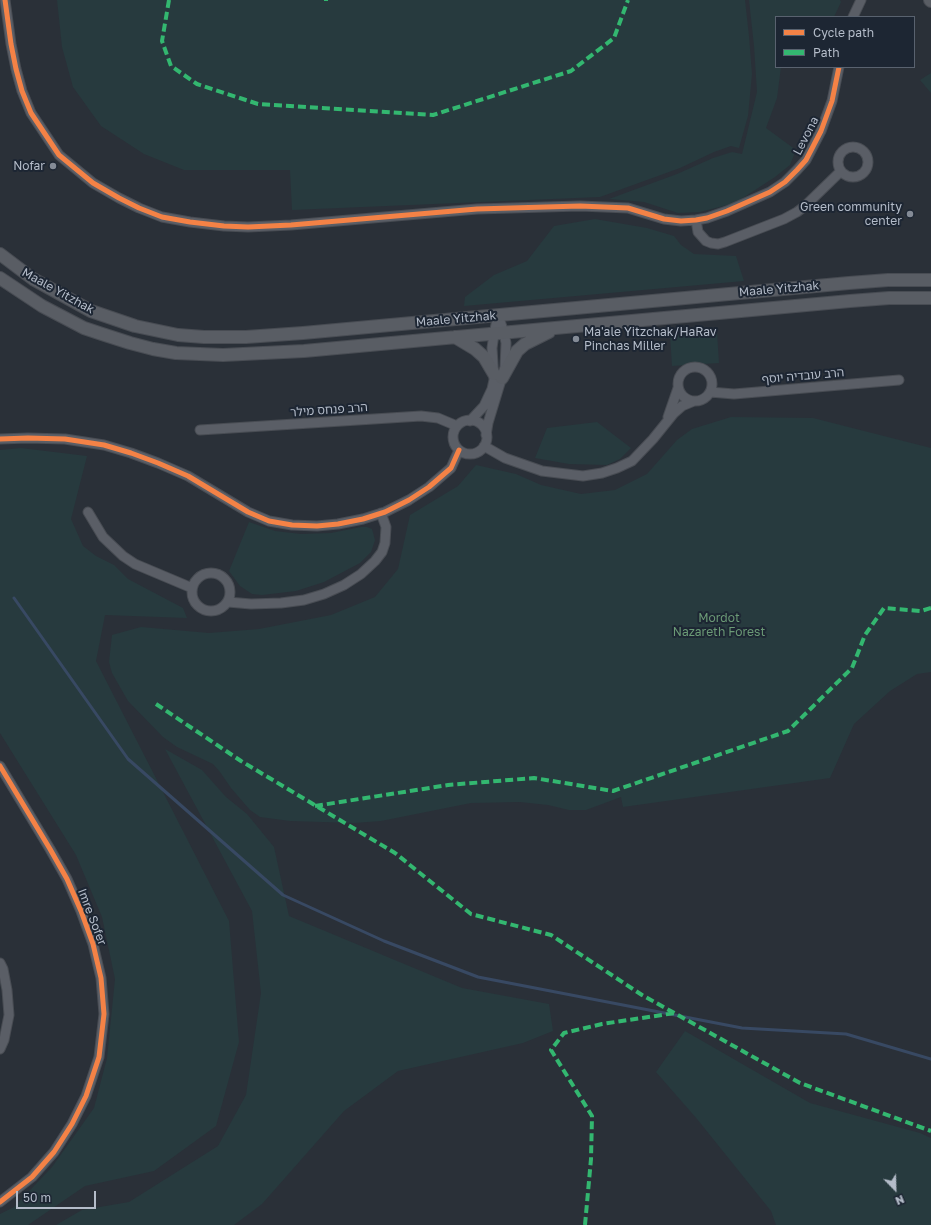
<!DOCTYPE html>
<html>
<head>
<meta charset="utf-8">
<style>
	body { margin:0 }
	#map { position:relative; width:931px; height:1225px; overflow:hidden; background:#2a3038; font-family:"Golos Text",sans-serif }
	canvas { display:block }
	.legend { position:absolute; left:775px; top:16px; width:140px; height:52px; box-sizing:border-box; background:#1d2633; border:1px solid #59626f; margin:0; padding:5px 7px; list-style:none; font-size:12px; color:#b4bcc9 }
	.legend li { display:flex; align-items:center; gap:8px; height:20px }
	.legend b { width:20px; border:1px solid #59626f }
	.north { position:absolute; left:875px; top:1169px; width:40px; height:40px; -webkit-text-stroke:3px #1d2633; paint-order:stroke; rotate:157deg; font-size:11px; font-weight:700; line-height:16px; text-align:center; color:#b4bcc9 }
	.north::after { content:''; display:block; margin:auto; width:14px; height:18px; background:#b4bcc9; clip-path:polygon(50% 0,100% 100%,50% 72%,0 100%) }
	.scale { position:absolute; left:16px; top:1191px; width:80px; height:18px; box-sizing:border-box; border:2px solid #b4bcc9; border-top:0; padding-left:5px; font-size:12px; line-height:14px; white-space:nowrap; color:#b4bcc9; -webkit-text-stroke:3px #1d2633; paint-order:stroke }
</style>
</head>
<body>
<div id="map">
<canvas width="931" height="1225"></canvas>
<ul class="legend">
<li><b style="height:5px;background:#f48246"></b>Cycle path</li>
<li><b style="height:5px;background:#33b770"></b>Path</li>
</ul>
<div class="north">N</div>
<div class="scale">50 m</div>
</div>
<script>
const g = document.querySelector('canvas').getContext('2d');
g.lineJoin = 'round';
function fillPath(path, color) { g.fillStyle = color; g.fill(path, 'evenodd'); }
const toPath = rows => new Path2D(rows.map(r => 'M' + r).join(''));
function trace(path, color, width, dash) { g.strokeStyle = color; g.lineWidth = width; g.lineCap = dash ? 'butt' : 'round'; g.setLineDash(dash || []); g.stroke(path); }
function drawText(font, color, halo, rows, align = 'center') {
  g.font = font + ' "Golos Text","Noto Sans Hebrew",sans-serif'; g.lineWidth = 4; g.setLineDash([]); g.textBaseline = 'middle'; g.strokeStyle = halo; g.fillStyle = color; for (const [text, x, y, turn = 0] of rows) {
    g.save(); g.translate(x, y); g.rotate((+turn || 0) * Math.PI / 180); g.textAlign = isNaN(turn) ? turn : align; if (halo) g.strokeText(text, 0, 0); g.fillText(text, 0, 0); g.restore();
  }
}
fillPath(toPath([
	[57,0,745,0,749,36,752,74,748,116,739,148,731,146,714,152,680,168,600,197,292,210,290,170,184,170,144,154,101,126,73,87,62,47],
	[749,0,840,0,841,2,834,17,776,17,776,67,781,67,777,98,766,128,796,150,790,165,775,177,735,203,700,212,678,213,644,202,609,199,677,174,713,158,732,152,742,154,757,92,754,46],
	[931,73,931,93,920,80],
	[595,219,647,228,674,236,681,245,694,254,736,256,744,281,464,306,465,297,494,275,527,261,554,226],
	[717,332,719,363,672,366,670,335],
	[731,417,813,418,931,448,931,672,917,674,890,691,854,724,830,778,623,807,621,797,586,810,569,810,548,805,520,802,471,803,381,821,354,823,290,821,260,817,250,810,231,788,220,772,213,764,177,747,163,737,128,701,112,673,109,662,112,635,141,627,209,633,259,629,331,615,375,597,398,569,410,515,458,486,476,465,516,474,541,485,581,494,615,490,647,474,677,440,692,429],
	[597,422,631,448,620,459,607,465,569,464,535,458,547,428],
	[21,448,87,456,71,519,83,546,96,556,114,565,128,579,183,608,187,618,105,615,96,661,229,921,239,1042,216,1126,154,1171,85,1186,28,1225,0,1225,0,1214,14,1207,52,1167,94,1108,107,1058,115,979,102,917,76,855,0,733,0,450],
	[249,522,275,531,301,534,331,533,361,527,367,527,372,529,375,540,371,552,360,563,324,582,296,591,262,595,252,594,240,586,229,571],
	[165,749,202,770,226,797,247,814,274,847,289,916,462,988,549,1004,553,1031,523,1043,398,1071,344,1111,262,1204,234,1225,56,1225,82,1210,129,1202,218,1146,246,1095,261,993,252,911],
	[685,1031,810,1103,920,1133,931,1138,931,1225,776,1225,771,1211,697,1119,656,1072]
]), '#273a3e');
trace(toPath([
	[14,598,128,759,283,895,384,941,478,977,742,1028,846,1034,931,1059]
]), '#384963', 3);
const street = toPath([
	[5,0,11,44,16,69,22,91,31,113,59,155,93,183,119,198,139,208,162,217,190,222,224,226,248,227,291,225,477,209,580,206,628,208,664,219,681,221,696,220,707,218,727,211,770,192,785,182,797,170,806,160,821,131,832,101,839,67],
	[853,17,861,0],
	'838 162a15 15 0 1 1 30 0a15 15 0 1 1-30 0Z',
	[696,220,698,232,706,241,711,243,718,244,725,242,784,219,797,212,805,206,841,171],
	'678 384a17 17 0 1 1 34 0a17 17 0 1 1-34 0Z',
	[710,392,734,394,899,380],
	[668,417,678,388],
	'453 437a17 17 0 1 1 34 0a17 17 0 1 1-34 0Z',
	[470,421,484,406,492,389,494,380,492,348,494,334,498,315],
	[200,430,421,416,438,418,457,426],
	[486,435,488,423,505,367,506,343,504,333,498,315],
	[0,439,28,438,65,439,104,445,131,453,158,463,188,476,248,512,269,521,292,525,317,526,338,524,363,519,385,512,409,500,429,487,451,468,459,450],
	[484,446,505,458,542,471,583,476,602,473,617,468,632,461,653,439,674,413,682,406,694,401],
	[88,512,103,537,123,556,135,564,192,588],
	'192 592a19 19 0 1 1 38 0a19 19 0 1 1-38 0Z',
	[228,602,251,604,281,603,304,600,324,594,344,585,361,574,375,561,382,552,385,543,386,527,381,513],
	[0,766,50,849,67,879,81,911,93,944,101,978,104,1014,99,1057,86,1096,72,1124,54,1152,32,1177,0,1202],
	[0,963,3,969,7,990,9,1015,4,1040,0,1049]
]);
const secondary = toPath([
	[930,0,931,1],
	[0,254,33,279,91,311,135,326,178,335,204,337,246,337,303,333,849,283,888,280,931,280],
	[0,278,42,306,84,328,102,334,130,343,153,349,176,353,223,355,304,351,850,301,889,298,931,298],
	[455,337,475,349,484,357,494,374],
	[502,378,517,351,525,344,549,332]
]);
trace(street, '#484c53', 11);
trace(secondary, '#484c53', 14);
trace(street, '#5a5e66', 9);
trace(secondary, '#595d64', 12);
trace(toPath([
	[169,0,162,41,171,66,197,84,258,104,433,115,571,71,614,38,628,0],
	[326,0,326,1],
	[156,704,241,761,395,853,471,914,551,935,642,995,800,1083,931,1131],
	[315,806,448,785,534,778,613,791,788,731,852,668,865,635,884,608,921,611,931,608],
	[585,1225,591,1159,592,1116,551,1050,564,1033,602,1024,675,1013]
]), '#33b770', 4, [8, 4]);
trace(toPath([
	[5,0,11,44,16,69,22,91,31,113,59,155,93,183,119,198,139,208,162,217,190,222,224,226,248,227,291,225,477,209,580,206,628,208,664,219,681,221,696,220,707,218,727,211,770,192,785,182,797,170,806,160,821,131,832,101,839,67],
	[0,439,28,438,65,439,104,445,131,453,158,463,188,476,248,512,269,521,292,525,317,526,338,524,363,519,385,512,409,500,429,487,451,468,459,450],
	[0,766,50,849,67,879,81,911,93,944,101,978,104,1014,99,1057,86,1096,72,1124,54,1152,32,1177,0,1202]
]), '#f48246', 5);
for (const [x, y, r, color] of [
	[53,166,4,"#848b96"],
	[910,214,4,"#848b96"],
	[576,339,4,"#848b96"]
]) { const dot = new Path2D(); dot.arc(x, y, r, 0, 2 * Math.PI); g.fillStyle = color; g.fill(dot); trace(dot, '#1d2633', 1.5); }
drawText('12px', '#b4bcc9', '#1d2633', [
	["Levona",806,136,-63],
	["Maale Yitzhak",779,289,-5],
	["Maale Yitzhak",58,291,29],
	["Maale Yitzhak",456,319,-5],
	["הרב עובדיה יוסף",803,376,-5],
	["הרב פנחס מילר",329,410,-4],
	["Imre Sofer",92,917,69]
]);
drawText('12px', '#b4bcc9', '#1d2633', [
	["Nofar",45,166],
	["Green community",902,207],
	["center",902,221],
	["Ma'ale Yitzchak/HaRav",584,332,"left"],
	["Pinchas Miller",584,346,"left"]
], 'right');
drawText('12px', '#6b9a76', '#1d2633', [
	["Mordot",719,618],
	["Nazareth Forest",719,632]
]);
</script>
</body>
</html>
